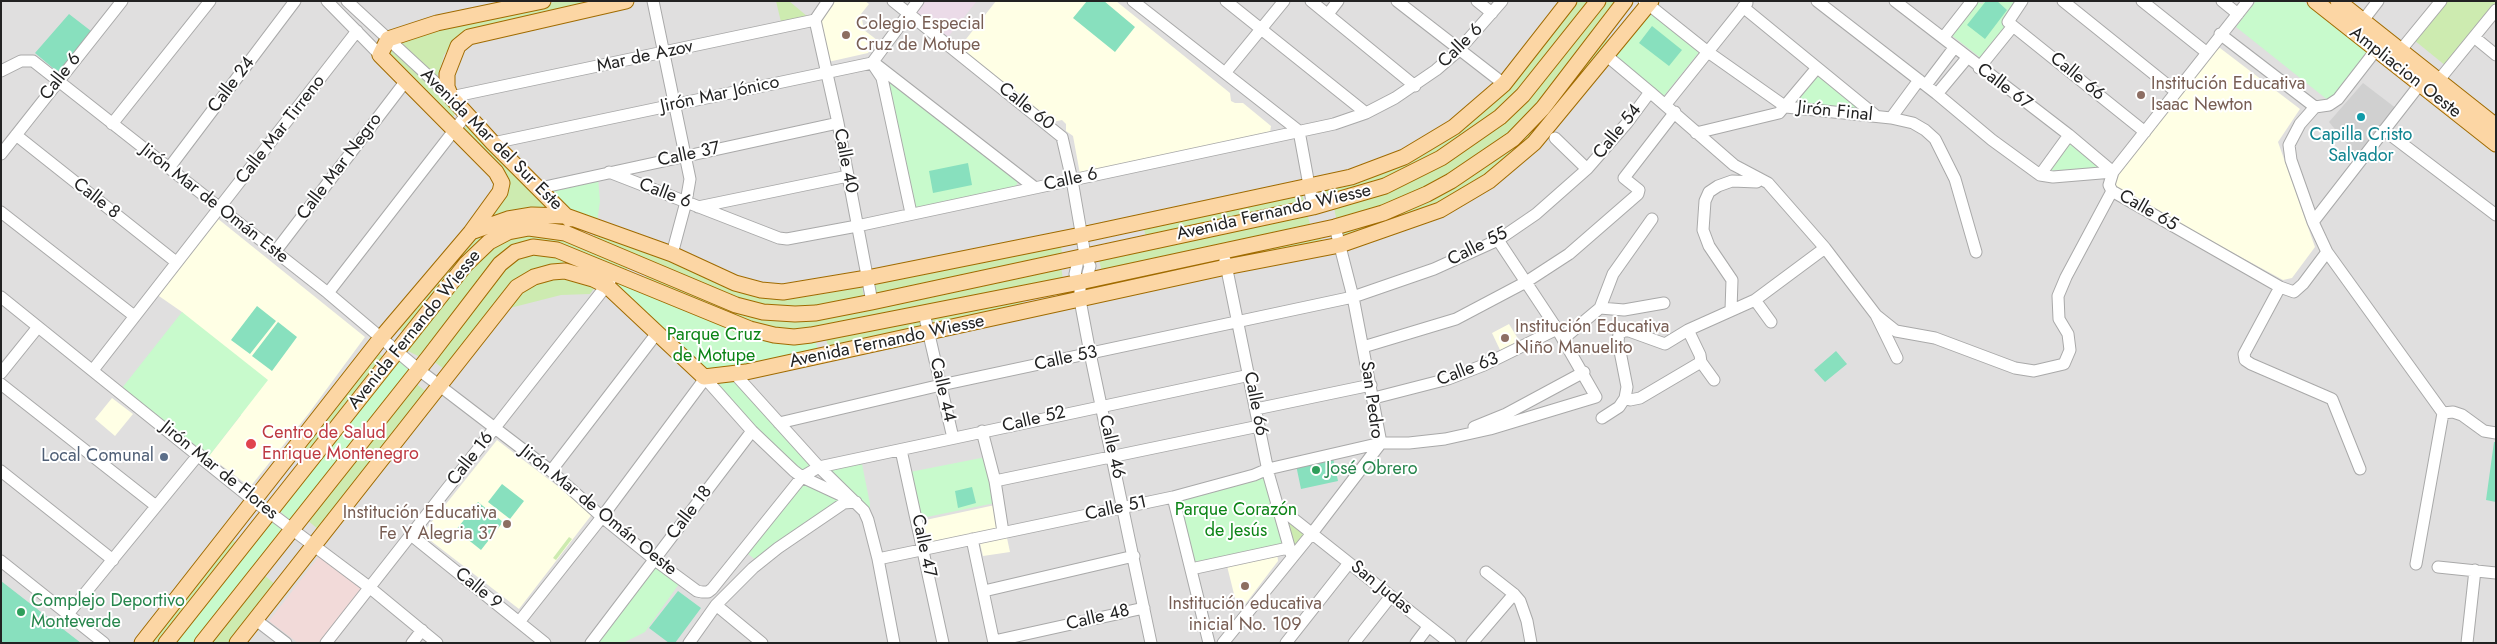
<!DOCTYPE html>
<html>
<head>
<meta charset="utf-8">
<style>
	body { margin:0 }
	#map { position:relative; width:2497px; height:644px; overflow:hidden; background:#f2efe9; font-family:Jost,sans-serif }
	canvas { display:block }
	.frame { position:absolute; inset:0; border:2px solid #222; pointer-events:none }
</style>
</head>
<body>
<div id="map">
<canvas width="2497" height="644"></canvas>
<div class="frame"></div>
</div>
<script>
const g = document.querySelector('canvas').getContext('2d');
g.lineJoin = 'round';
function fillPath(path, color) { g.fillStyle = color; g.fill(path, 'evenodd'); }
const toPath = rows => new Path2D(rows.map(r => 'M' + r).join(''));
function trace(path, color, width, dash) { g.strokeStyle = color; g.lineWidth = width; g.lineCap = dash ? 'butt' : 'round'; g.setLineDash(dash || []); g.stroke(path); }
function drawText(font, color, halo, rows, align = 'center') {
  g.font = font + ' Jost,sans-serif'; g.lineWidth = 4; g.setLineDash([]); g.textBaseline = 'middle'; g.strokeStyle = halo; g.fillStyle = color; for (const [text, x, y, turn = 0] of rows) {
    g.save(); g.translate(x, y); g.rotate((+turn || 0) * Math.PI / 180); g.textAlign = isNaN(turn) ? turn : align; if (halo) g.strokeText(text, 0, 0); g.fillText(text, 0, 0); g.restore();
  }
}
fillPath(toPath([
	[1,1,2496,1,2496,643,1,643]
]), '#e0dfdf');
fillPath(toPath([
	[320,555,362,589,319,643,298,643,269,621]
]), '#f2dad9');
fillPath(toPath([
	[925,1,977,1,948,37,916,12]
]), '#ebdbe8');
fillPath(toPath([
	[832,1,865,1,869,4,861,14,864,30,877,40,868,53,828,62,817,20],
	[996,1,1116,1,1230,93,1231,101,1235,103,1243,103,1271,126,1270,132,1080,174,1073,136,1066,131,1066,124,1062,120,1053,122,959,48],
	[2220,48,2300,109,2278,142,2315,247,2292,278,2283,280,2113,187,2113,176,2205,66,2211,51],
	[217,218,365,337,309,413,250,487,209,456,241,415,182,312,156,294],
	[1509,324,1520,342,1501,352,1492,333],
	[112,398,133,414,115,436,95,419],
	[497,440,593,513,519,609,422,534],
	[995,505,1000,529,927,544,921,521],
	[1007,538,1010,552,983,556,980,543],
	[1277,552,1278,561,1240,611,1238,610,1226,562]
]), '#ffffe5');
fillPath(toPath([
	[2363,83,2397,109,2358,157,2329,122]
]), '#d0d0d0');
fillPath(toPath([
	[559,1,611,1,459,35,444,55,437,79,396,42,457,24],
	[776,1,789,1,808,17,781,22],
	[1576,1,1590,1,1506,104,1422,165,1323,201,1321,188,1445,138],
	[1604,1,1621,1,1513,133,1440,184,1337,223,1334,207,1389,192,1420,177,1442,166,1483,137],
	[2446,1,2496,1,2496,4,2446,66,2414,40],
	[1606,38,1611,43,1538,132,1491,173,1441,202,1344,237,1342,230,1422,203,1457,186,1498,158,1532,129],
	[390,45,455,113,454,116,449,119,385,56],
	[468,124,554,212,480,224,503,195,461,131],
	[1302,193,1305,205,1146,236,1143,227],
	[1307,213,1311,228,1102,272,1098,256],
	[502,227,404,333,396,327,475,239],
	[594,232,786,297,805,297,862,287,864,297,803,309,746,303,594,237],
	[544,233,629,265,625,274,517,246,422,358,408,351,408,346,472,263,507,238],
	[1321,234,1322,243,1230,263,1228,255],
	[1061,245,1062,255,875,295,873,285],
	[539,251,603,273,540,270,447,371,433,361,506,266,517,258],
	[1061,266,1063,280,908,313,777,333,644,281,647,274,771,318],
	[556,275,597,284,590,294,561,295,506,309,516,294],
	[1022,299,1023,308,934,326,931,316],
	[922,319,924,328,829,349,826,339],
	[377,352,385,358,304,460,295,454],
	[415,383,428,393,319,530,306,519],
	[1280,510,1309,533,1293,552],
	[229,537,236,543,156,643,145,643],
	[569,537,572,539,556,560,553,558],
	[264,575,276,585,230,643,210,643]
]), '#cdebb0');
fillPath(toPath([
	[1976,1,1982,4,1984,1,2019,1,2009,27,1982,59,1950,34],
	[2256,1,2303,1,2368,53,2329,101,2236,27],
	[1648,11,1700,51,1663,97,1612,57],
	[1817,71,1860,110,1795,103],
	[897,80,1020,177,1016,186,914,208,886,86],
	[2069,139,2102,167,2048,171],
	[598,177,600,201,597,223,568,215,543,189],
	[618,281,816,342,818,351,704,372,616,286],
	[182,312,268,380,209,456,122,388],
	[400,358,413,368,294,520,288,519,281,512,280,508],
	[733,375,814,467,802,475,707,378],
	[986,457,995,503,922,518,910,472],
	[861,459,870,504,870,510,822,469],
	[1267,470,1287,546,1196,565,1178,499,1256,481],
	[803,481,845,499,756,560,748,554],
	[271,519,285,527,199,643,172,643],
	[655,564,679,584,645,632,623,643,595,643]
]), '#c8facc');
fillPath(toPath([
	[1087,1,1104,1,1135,27,1115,52,1073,18],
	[1986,1,1997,1,2007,10,1985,39,1967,25],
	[69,14,91,31,60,74,35,53],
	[1652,26,1682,50,1669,66,1639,43],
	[968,163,972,185,933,193,929,171],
	[257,306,276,321,250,354,231,340],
	[278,322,297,337,272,371,252,356],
	[1836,351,1847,364,1825,382,1814,370],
	[2494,442,2496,442,2496,502,2486,500],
	[1333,458,1338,481,1301,489,1296,465],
	[502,484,524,501,510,519,488,502],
	[972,487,976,503,958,508,955,491],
	[478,502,503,522,481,550,456,530],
	[1,581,81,643,1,643],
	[678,591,701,608,675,643,669,643,649,628]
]), '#88e0be');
const minor = toPath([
	[327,1,380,55],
	[347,1,451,97,815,20,828,1],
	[653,1,690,179,686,202,672,254],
	[893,1,1062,137,1072,180,1085,255,1090,266,1087,277,1080,282],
	[1133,1,1299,131,1313,207],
	[1226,1,1366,113],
	[1311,1,1415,86],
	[1397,1,1504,84],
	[1477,1,1492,13],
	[1644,1,1708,52,1786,107,1891,118,1913,123,1925,130,1935,139,1955,179,1976,252],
	[1817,1,1937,94,1992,140,2040,175,2053,177,2113,172],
	[1895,1,2069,135,2113,172],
	[2022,1,2008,22,2145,132],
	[2063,1,2175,91],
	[2142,1,2206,52],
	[2222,1,2238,14],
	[2248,1,2113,172,2109,185,2112,191,2280,287,2294,292,2303,284,2327,252],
	[1743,7,1875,115],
	[1328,14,1338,1],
	[815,20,838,123,872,302],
	[2358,27,2378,1],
	[2220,34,2315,107],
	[2474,37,2496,55],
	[1943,38,1972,1],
	[2376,50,2338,99,2329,105,2315,107,2300,124,2289,145,2291,160,2313,222,2327,252,2443,413,2416,564],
	[2400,51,2441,1],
	[873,62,1034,187],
	[874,66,882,78,911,213],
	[1979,68,2013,26],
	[1,71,21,61,33,61,328,293,419,370,551,471,602,517,655,560,697,591,702,592,708,592,712,589,802,477,819,467,1250,375],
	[1225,73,1284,1],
	[1926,85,1954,48],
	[2434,86,2496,10],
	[1650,92,1734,165,1768,183,1825,248,1876,315,1897,358],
	[1937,94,1967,58],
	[1666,104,1747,3],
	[1891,118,1919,80],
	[112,124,210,1],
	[2384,130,2496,215],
	[1696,133,1779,113,1816,69],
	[16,135,176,262],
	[1555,138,1587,169],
	[493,143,872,63,918,1],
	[1,154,122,1],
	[169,168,295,1],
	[609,172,779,238,787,239,857,226,1334,124,1366,113,1395,98,1436,70,1459,50,1502,1],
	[2040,175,2069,135],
	[540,188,838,123],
	[698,207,848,176],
	[1,212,133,315],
	[2313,222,2424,79],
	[275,252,405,82],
	[1085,255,1078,261,1075,274,1080,282,1080,300,1090,353,1151,643],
	[1225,260,1269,476,1292,557],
	[2280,287,2244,354,2245,360,2251,364,2332,399,2360,469],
	[328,293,466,115],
	[1,297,253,500,369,587,437,643],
	[1755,300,1771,322],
	[1600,308,1624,310,1664,303],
	[1731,310,1732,280,1709,246,1703,230,1705,201,1709,192,1718,186,1732,181,1757,182],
	[924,313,953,438],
	[1876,315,1896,331,1935,338,2015,368,2034,371,2064,364,2070,350,2068,334,2059,319,2058,296,2066,277,2112,191],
	[1563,339,1600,308,1613,274,1652,219],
	[1363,347,1456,319,1526,282,1569,254,1638,194,1639,190,1624,178,1675,112],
	[1701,362,1714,380],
	[93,370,357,31],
	[1,373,38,327],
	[734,373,819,467,864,511,868,520,878,559,894,643],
	[704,377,752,431,794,471,802,477,845,497],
	[1,384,156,506],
	[1374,398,1448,379,1484,365,1557,329],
	[1625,398,1630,400,1640,398,1701,362,1700,355,1688,330],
	[1256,409,1371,385],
	[2443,413,2453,412,2462,415,2484,431,2496,433],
	[1602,418,1619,407,1625,398,1627,387,1618,341,1619,334,1624,331,1629,331,1665,344,1688,330,1755,300,1825,248],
	[779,423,941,385,1353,297,1434,269,1498,240,1536,214,1587,169,1627,123,1650,92,1607,56],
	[1474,427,1506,414,1584,372],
	[982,431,995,481,1003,532],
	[901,450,943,643],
	[1,471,113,560],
	[551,471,657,333],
	[995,481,1259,426],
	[1173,497,1209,643],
	[1276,505,1450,643],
	[411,535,545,643],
	[972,539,994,643],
	[878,559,1173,497,1254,475,1268,469,1381,443,1409,443,1445,439,1490,429,1596,397,1557,329,1498,240],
	[1,561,104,643],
	[2438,567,2496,573],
	[1191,569,1288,548],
	[1486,572,1514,594,1520,601,1527,621,1531,643],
	[984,591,1134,556],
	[716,605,762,643],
	[68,614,199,454],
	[256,620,286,643],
	[519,622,602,517,701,384,704,377],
	[994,641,1144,608],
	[326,643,610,281],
	[412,643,422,630],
	[591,643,752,431],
	[689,643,716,605,753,568,778,548,844,503,856,502],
	[1223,643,1313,532,1381,443,1353,297,1335,227],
	[1286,643,1349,563],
	[1354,643,1391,596],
	[1416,643,1428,627],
	[1472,643,1514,594],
	[2467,643,2475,570]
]);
const major = toPath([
	[2315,1,2496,144],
	[2338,1,2496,126],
	[569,219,493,143,451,97,447,87,447,74,458,46,469,37,626,1],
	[471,232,508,219,532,215,566,216,672,254,735,283,761,290,783,292,867,278,1081,235,1351,177,1404,157,1454,127,1504,84,1569,1],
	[142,643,381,338,471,232,500,192,502,183,496,172,380,55,388,39,437,23,543,1],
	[166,643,466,264,489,242,508,232,529,228,565,233,736,305,763,312,795,314,816,313,872,302,1313,207,1385,186,1441,158,1500,117,1523,95,1598,1],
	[202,643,428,358,500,264,515,252,533,247,557,250,750,329,774,335,794,337,811,335,1080,282,1335,227,1383,213,1427,194,1451,181,1513,139,1543,108,1625,1],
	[237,643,517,287,534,277,552,272,565,271,593,279,607,286,704,377,746,372,1226,267,1340,245,1440,210,1489,181,1534,143,1651,1]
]);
trace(minor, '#a9a9a9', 13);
trace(major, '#a06b00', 17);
trace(minor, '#fff', 11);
trace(major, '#fcd6a4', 15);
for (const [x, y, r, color] of [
	[846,35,5,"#8d6e63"],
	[2141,95,5,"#8d6e63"],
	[2361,117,5,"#0f9aa8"],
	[1505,338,5,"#8d6e63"],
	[251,444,6,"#e0444e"],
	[164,457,5,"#5c6f8a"],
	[1316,470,5,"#2e9e5b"],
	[507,524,5,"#8d6e63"],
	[1245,586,5,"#8d6e63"],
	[21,612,5,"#2e9e5b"]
]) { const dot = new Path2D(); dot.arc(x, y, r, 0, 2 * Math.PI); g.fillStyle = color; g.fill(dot); trace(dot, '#fff', 2); }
drawText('18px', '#785e54', '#fff', [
	["Colegio Especial",856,25],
	["Cruz de Motupe",856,46],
	["Institución Educativa",2151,85],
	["Isaac Newton",2151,106],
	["Institución Educativa",1515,328],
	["Niño Manuelito",1515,349],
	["Institución Educativa",497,514,"right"],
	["Fe Y Alegria 37",497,535,"right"],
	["Institución educativa",1245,605,"center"],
	["inicial No. 109",1245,626,"center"]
], 'left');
drawText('18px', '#222', '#fff', [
	["Calle 6",1461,46,-45],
	["Mar de Azov",645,57,-12],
	["Ampliacion Oeste",2405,73,38],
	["Calle 6",61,77,-52],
	["Calle 66",2077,77,39],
	["Calle 24",232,85,-53],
	["Calle 67",2004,87,37],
	["Jirón Mar Jónico",720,95,-12],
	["Calle 60",1026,107,38],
	["Jirón Final",1835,112,6],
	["Calle Mar Tirreno",281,130,-52],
	["Calle 54",1618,132,-51],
	["Avenida Mar del Sur Este",491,140,45],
	["Calle 37",689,155,-12],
	["Calle 40",845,161,79],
	["Calle Mar Negro",340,167,-53],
	["Calle 6",1071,180,-12],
	["Calle 6",665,194,21],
	["Calle 8",96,199,38],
	["Jirón Mar de Omán Este",214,204,38],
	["Calle 65",2148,211,30],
	["Avenida Fernando Wiesse",1274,213,-13],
	["Calle 55",1478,247,-27],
	["Avenida Fernando Wiesse",415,330,-51],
	["Avenida Fernando Wiesse",887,342,-12],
	["Calle 53",1066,359,-12],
	["Calle 63",1468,370,-21],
	["Calle 44",942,390,77],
	["San Pedro",1371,400,82],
	["Calle 66",1255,404,79],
	["Calle 52",1034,420,-13],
	["Calle 46",1111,447,77],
	["Calle 16",471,459,-52],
	["Jirón Mar de Flores",219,471,39],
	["Calle 51",1116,509,-12],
	["Jirón Mar de Omán Oeste",598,511,39],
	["Calle 18",690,513,-53],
	["Calle 47",923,546,78],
	["San Judas",1381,588,39],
	["Calle 9",478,589,39],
	["Calle 48",1098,618,-13]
]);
drawText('18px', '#0d838f', '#fff', [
	["Capilla Cristo",2361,136],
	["Salvador",2361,157]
]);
drawText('18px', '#0c8416', '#fff', [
	["Parque Cruz",714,336],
	["de Motupe",714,357],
	["Parque Corazón",1236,511],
	["de Jesús",1236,532]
]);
drawText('18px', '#be3a42', '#fff', [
	["Centro de Salud",262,434],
	["Enrique Montenegro",262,455]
], 'left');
drawText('18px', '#4e5e75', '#fff', [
	["Local Comunal",154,457]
], 'right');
drawText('18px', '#27864d', '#fff', [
	["José Obrero",1326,470],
	["Complejo Deportivo",31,602],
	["Monteverde",31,623]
], 'left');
</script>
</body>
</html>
